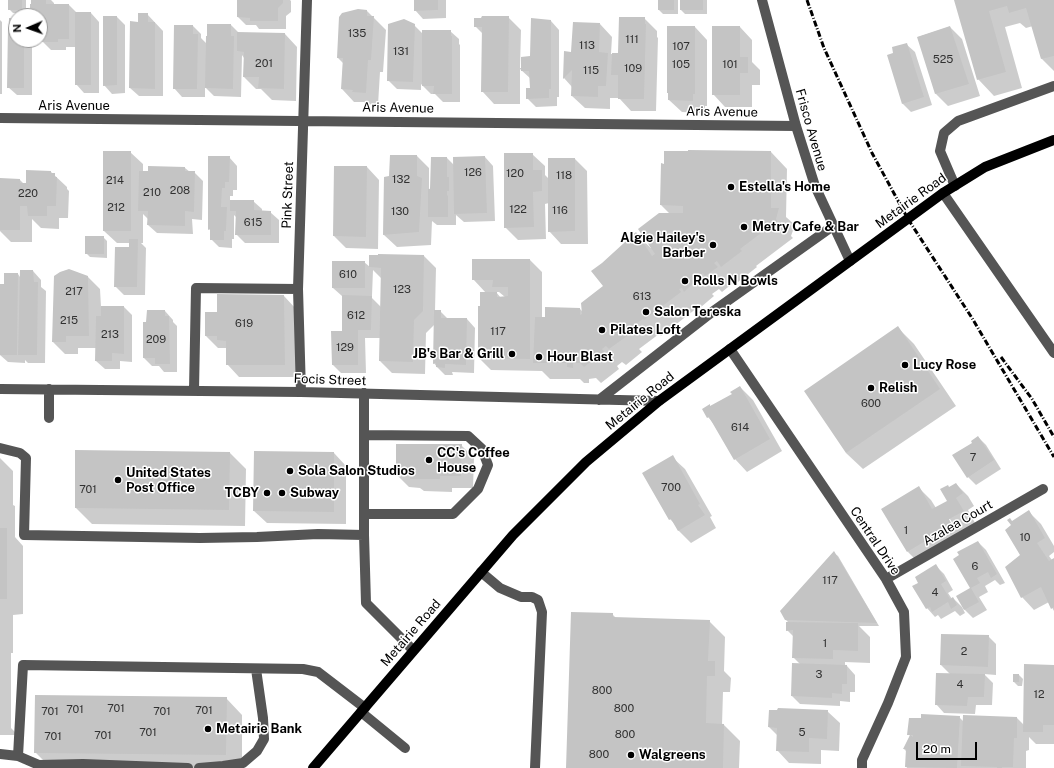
<!DOCTYPE html>
<html>
<head>
<meta charset="utf-8">
<style>
	body { margin:0 }
	#map { position:relative; width:1054px; height:768px; overflow:hidden; background:#fff; font-family:"Public Sans",sans-serif }
	canvas { display:block }
	.north { position:absolute; left:8px; top:8px; width:40px; height:40px; box-sizing:border-box; background:#fff; border:1px solid #999; border-radius:50%; rotate:268deg; font-size:11px; font-weight:700; line-height:16px; text-align:center; color:#000 }
	.north::after { content:''; display:block; margin:auto; width:14px; height:18px; background:#000; clip-path:polygon(50% 0,100% 100%,50% 72%,0 100%) }
	.scale { position:absolute; left:916px; top:742px; width:61px; height:18px; box-sizing:border-box; border:2px solid #000; border-top:0; padding-left:5px; font-size:12px; line-height:14px; white-space:nowrap; color:#000; -webkit-text-stroke:3px #fff; paint-order:stroke }
</style>
</head>
<body>
<div id="map">
<canvas width="1054" height="768"></canvas>
<div class="north">N</div>
<div class="scale">20 m</div>
</div>
<script>
const g = document.querySelector('canvas').getContext('2d');
g.lineJoin = 'round';
function fillPath(path, color) { g.fillStyle = color; g.fill(path, 'evenodd'); }
const toPath = rows => new Path2D(rows.map(r => 'M' + r).join(''));
function trace(path, color, width, dash) { g.strokeStyle = color; g.lineWidth = width; g.lineCap = dash ? 'butt' : 'round'; g.setLineDash(dash || []); g.stroke(path); }
function drawText(font, color, halo, rows, align = 'center') {
  g.font = font + ' "Public Sans",sans-serif'; g.lineWidth = 3; g.setLineDash([]); g.textBaseline = 'middle'; g.strokeStyle = halo; g.fillStyle = color; for (const [text, x, y, turn = 0] of rows) {
    g.save(); g.translate(x, y); g.rotate((+turn || 0) * Math.PI / 180); g.textAlign = isNaN(turn) ? turn : align; if (halo) g.strokeText(text, 0, 0); g.fillText(text, 0, 0); g.restore();
  }
}
fillPath(toPath([
	[9,0,26,0,26,13,13,13,9,9],
	[32,0,51,0,54,3,54,5,69,5,77,13,91,13,99,22,99,93,84,93,76,84,76,47,66,47,66,50,51,50,43,42,39,42,38,40,40,40,40,16,31,16],
	[238,0,290,0,291,1,291,12,286,16,286,29,259,29,256,25,246,25,238,17],
	[415,0,446,0,446,18,423,19,415,10],
	[659,0,678,0,678,14,663,14,659,10],
	[681,0,707,0,707,14,685,14,681,10],
	[955,0,1054,0,1054,71,1042,59,1033,26,1026,28,1020,23,1005,27,1022,88,994,96,978,79],
	[367,11,386,30,383,72,380,72,378,105,366,104,364,102,354,102,342,89,343,63,338,58],
	[147,14,163,31,163,96,139,96,130,88,139,23],
	[117,17,125,25,125,93,112,94,104,85],
	[508,17,521,30,520,68,522,68,531,57,551,21,559,30,559,97,557,97,557,106,536,107,527,98,531,89,531,79,520,69,520,104,494,104,482,91,483,34,475,26],
	[644,18,657,31,657,37,658,38,656,111,631,111,619,98,610,98,610,109,585,108,572,96,572,87,564,78,565,52,572,53,600,24,612,37,611,54,619,54],
	[16,19,16,40,32,40,32,95,17,95,8,87],
	[0,20,2,22,2,94,0,94],
	[231,25,239,33,285,34,297,47,296,101,272,100,261,89,256,89,244,77,244,58,242,55,241,97,214,96,205,87,205,97,182,97,174,88,193,26,201,34,201,38,207,44],
	[414,25,423,34,450,31,459,39,459,44,460,45,460,102,443,102,435,94,431,94,421,84,421,90,397,89,388,80],
	[668,27,695,27,707,40,707,106,705,106,705,113,682,112,669,100,669,95,668,93],
	[740,27,752,40,752,62,760,70,760,85,752,85,752,107,725,107,713,94],
	[950,27,962,39,980,96,948,106,936,94,918,37],
	[906,44,915,52,932,105,911,112,903,104,894,53],
	[130,152,143,164,143,172,185,168,190,172,194,172,203,181,202,220,192,219,193,234,157,233,148,225,148,219,143,214,143,243,141,243,146,248,145,295,124,295,115,286,130,248,130,243,117,243,104,231],
	[771,152,787,169,786,217,795,225,791,236,793,238,756,266,757,267,738,282,733,277,730,280,733,283,722,292,719,289,712,294,714,296,701,307,698,304,695,306,697,308,661,336,659,334,639,349,642,352,626,365,622,362,617,366,619,369,601,383,596,378,589,379,589,383,584,383,580,379,550,379,542,371,491,370,479,358,479,307,481,307,486,293,473,279,530,260,542,272,542,318,580,309,583,312,605,287,636,234,651,248,652,248,670,214,661,205],
	[496,292,499,292,505,297,501,298],
	[532,154,545,166,545,175,549,179,575,159,587,171,588,244,561,244,549,231,549,203,545,204,546,239,518,240,505,227],
	[417,156,429,168,429,190,447,158,454,165,485,157,493,166,495,221,464,222,456,215,456,225,437,225,432,221,431,245,397,247,384,235,390,176],
	[229,157,237,166,237,190,233,190,233,196,230,196,230,201,253,201,262,209,262,212,270,212,279,220,279,243,245,243,236,234,236,217,234,215,234,239,232,239,232,248,219,247,211,239,211,231,209,229],
	[367,167,379,180,378,249,346,248,334,236],
	[51,172,67,187,67,189,69,191,68,218,59,218,59,229,41,228,32,219,32,242,11,242,0,231,0,179,20,180,24,184,27,184],
	[103,237,107,241,107,258,90,257,86,253],
	[379,255,424,256,436,268,435,311,440,311,448,319,467,319,475,328,474,373,452,372,453,375,445,375,437,367,434,363,435,324,426,333,425,374,392,373,380,361,380,338,365,338,366,373,341,373,333,365,343,332,343,296,342,296,333,288,364,262,370,267,370,256,379,256],
	[373,270,382,279,381,307,370,296,372,296],
	[33,271,41,280,41,287,46,291,45,363,28,363,25,360,25,363,8,362,0,355,0,309,5,285,18,274,20,277],
	[88,277,100,289,101,307,124,307,132,315,132,362,120,361,120,369,105,369,96,361,97,348,78,348,78,354,65,354,53,342],
	[284,296,296,309,297,377,239,377,227,364,227,348,218,348,206,336,218,313],
	[165,311,173,320,173,322,177,326,177,372,164,372,159,366,152,366,144,358,147,322],
	[898,328,914,344,956,406,863,469,846,453],
	[740,387,753,400,782,451,747,472,735,459,713,423,708,417,711,407,733,395],
	[978,437,986,445,1001,469,976,485,968,477,973,443],
	[461,445,474,458,473,488,452,488,452,492,424,491,420,488,409,487,397,475],
	[230,453,246,469,245,526,92,524,76,508],
	[334,453,346,466,346,524,267,523,254,511],
	[672,457,685,469,712,516,710,517,716,528,691,543,678,530,675,524,670,519],
	[0,458,13,471,13,505,15,506,15,537,23,546,23,614,13,615,13,653,11,653,11,728,15,732,15,735,0,735],
	[956,484,968,496,974,506,968,510,975,523,920,564,908,552,919,488,931,500,936,508,948,501,949,488],
	[948,519,950,519,956,529,954,530],
	[1029,512,1041,524,1054,546,1054,552,1049,556,1052,560,1054,559,1054,611,1049,602,1034,610,1022,597,1022,556,1013,526,1012,522],
	[978,542,986,550,1005,583,1000,585,995,580,985,586,988,592,979,597,987,610,973,618,964,609,971,588],
	[834,553,838,556,879,626,859,626,870,637,870,663,845,662,845,666,847,666,855,675,855,692,850,692,850,702,840,701,840,706,800,704,792,696,800,664,793,657,794,637,787,630,789,623,785,619],
	[936,566,944,574,953,590,948,593,952,599,953,598,962,607,965,613,960,616,955,611,941,619,938,615,935,617,927,608,919,583],
	[612,614,616,618,709,621,725,637,724,671,731,678,730,692,723,692,722,725,724,725,740,741,739,768,567,768],
	[988,636,996,644,996,675,984,674,993,683,992,705,976,705,975,714,944,713,936,704,950,674,941,665],
	[1054,666,1054,744,1036,744,1029,737,1029,750,1026,751,1026,768,907,768,906,766,906,751,904,749,910,736,909,734,959,717,963,721,1017,718,1024,725],
	[1019,675,1023,679,1022,686,1018,686,1014,682],
	[226,698,242,715,242,768,51,768,35,752],
	[827,711,840,723,839,751,821,750,821,764,789,763,777,750,777,735,769,727]
]), '#0003');
fillPath(toPath([
	[8,0,22,0,22,10,8,10],
	[31,0,46,0,46,4,69,4,69,39,58,39,58,42,42,42,42,34,40,34,40,16,30,16,30,4,31,4],
	[237,0,283,0,283,3,278,8,278,21,250,21,250,18,237,17],
	[414,0,438,0,438,10,414,11],
	[658,0,674,0,674,10,658,10],
	[680,0,703,0,703,10,680,10],
	[954,0,1054,0,1054,56,1041,59,1026,8,1009,13,1007,6,989,11,1006,72,977,80],
	[358,9,367,10,367,16,374,16,371,60,368,60,366,93,352,92,353,90,341,89,343,58,337,58,339,17,342,13],
	[75,12,91,12,91,85,75,85],
	[138,13,148,13,148,22,155,22,155,89,129,88,130,21,138,22],
	[103,16,117,16,117,85,103,86],
	[482,16,509,16,508,92,481,92,482,27,474,27,474,18,481,18],
	[619,17,645,17,645,24,646,24,644,99,618,99,618,75,611,75,612,53,618,53],
	[9,18,16,18,16,40,24,40,24,88,7,88,8,27,9,27],
	[531,18,551,20,551,89,549,89,549,98,526,99,526,88,530,88,529,71,521,71,521,57,530,56],
	[404,19,415,24,413,82,387,81,388,24],
	[573,22,600,23,599,52,608,53,606,86,598,86,598,97,571,96,572,70,563,79,564,51,571,52],
	[207,24,231,24,231,36,234,36,233,89,205,88,206,36,207,36],
	[174,25,193,25,193,34,198,34,197,89,173,89],
	[667,26,695,26,695,94,693,94,693,101,668,100,668,93,667,93],
	[712,26,740,26,740,57,748,57,748,73,740,73,740,95,712,95],
	[950,26,969,84,935,94,917,37],
	[422,30,451,30,451,36,452,36,452,94,433,94,434,86,422,86],
	[237,32,285,33,284,89,258,88,259,77,243,77,244,52,237,51],
	[907,43,924,97,902,104,887,55,893,53,892,47],
	[688,150,771,151,771,208,779,208,776,219,777,221,740,249,742,251,721,267,717,261,714,263,718,267,705,276,703,273,697,277,698,279,684,292,682,288,679,289,681,292,644,320,643,319,624,332,627,336,609,349,606,346,602,349,604,352,584,367,580,363,573,363,573,368,567,367,567,363,533,363,535,317,545,317,545,307,580,308,580,315,582,314,581,303,603,286,591,271,602,263,636,232,652,256,655,254,638,229,659,213,683,213,683,206,660,205,661,163,664,164,664,151,688,151],
	[103,151,131,151,131,231,103,231],
	[504,153,533,153,533,170,542,170,542,191,533,192,534,227,504,228],
	[390,155,417,155,417,176,422,178,419,232,383,235,384,177,389,176],
	[208,156,230,156,229,182,225,182,225,188,222,188,221,207,227,207,226,231,224,231,224,240,210,240,210,229,208,230],
	[485,156,487,213,454,214,453,157],
	[431,157,447,157,447,177,449,177,449,191,447,191,447,195,448,196,448,217,428,217,428,189,430,189],
	[548,158,575,158,575,231,548,232],
	[148,166,185,167,185,171,195,171,194,212,185,211,185,226,147,225,148,211,138,211,139,171,148,171],
	[334,166,367,166,366,237,333,236],
	[26,170,51,171,51,173,55,173,55,177,57,177,56,206,47,206,47,216,28,216,27,206,20,206,20,230,0,230,0,178,20,179,20,183,26,183],
	[230,200,254,200,254,210,271,211,271,235,235,235,236,211,230,211],
	[85,236,104,236,104,254,85,254],
	[129,239,138,239,137,287,114,287,115,247,129,247],
	[378,254,424,255,423,311,414,320,413,362,379,361,381,268,369,267,369,255,378,255],
	[472,259,530,259,530,359,478,358,478,306,480,306,480,292,497,292,497,297,508,296,508,287,492,287,493,280,472,280],
	[332,261,365,261,365,288,332,288],
	[69,269,88,276,89,336,66,336,66,342,52,342,54,276,60,272],
	[20,270,33,270,34,282,38,282,37,355,18,355],
	[4,273,18,273,17,355,0,355,0,284,4,284],
	[217,294,284,295,285,365,226,365,226,341,217,340,217,336,205,336,205,312,217,312],
	[342,295,372,296,371,330,358,330,358,365,332,365,331,331,342,331],
	[101,306,124,306,124,354,112,353,112,361,95,361,96,316,101,316],
	[147,310,165,310,165,316,169,316,170,364,155,364,155,358,143,358,143,322,146,322],
	[434,310,441,310,441,318,467,318,466,365,445,364,445,368,436,367,436,363,433,364],
	[898,326,940,389,846,453,804,391],
	[740,386,770,439,734,460,709,417,707,418,702,409,710,404,710,406,732,394,730,392],
	[978,436,994,460,967,478,952,455,972,443,971,441],
	[396,444,462,444,461,476,440,476,440,479,410,479,410,475,396,475],
	[75,450,230,452,229,510,75,508],
	[254,451,334,452,334,512,253,511],
	[673,455,700,504,698,505,705,515,678,531,671,519,669,520,642,473],
	[956,483,963,493,956,498,964,511,949,519,952,525,907,552,881,509,919,486,932,509,947,501,940,489,948,485,949,487],
	[1029,510,1045,538,1037,543,1049,561,1054,558,1054,607,1051,609,1041,587,1021,598,1005,567,1020,555,1005,530,1011,525,1007,520,1010,518,1012,521],
	[0,528,7,528,7,599,0,599],
	[978,541,997,574,991,578,988,572,977,578,980,583,971,588,979,602,964,610,956,596,970,588,953,559,959,555,957,552],
	[834,551,877,623,785,620,780,611],
	[936,564,946,581,941,584,950,599,953,597,957,605,951,609,948,602,932,612,930,607,926,609,912,586,918,583,915,577],
	[571,612,613,613,613,617,710,620,708,661,715,661,715,676,707,676,706,723,724,724,723,768,566,768],
	[786,622,858,623,858,651,833,650,833,659,792,658,793,630,786,631],
	[941,634,989,635,988,667,940,665],
	[792,663,847,665,847,684,842,684,842,694,832,693,832,698,791,696],
	[1024,664,1054,665,1054,725,1043,725,1043,732,1023,732],
	[936,673,985,674,984,697,968,697,967,706,935,705],
	[1013,674,1019,674,1019,682,1013,682],
	[35,695,227,697,226,755,34,753],
	[778,708,828,710,827,739,809,738,809,752,776,751,777,728,768,727,769,710,777,710],
	[921,714,960,716,957,768,905,767,906,749,903,749,910,735,913,737,913,735,907,735,909,718,921,718],
	[963,715,1017,717,1017,738,1014,738,1013,767,1002,767,1002,768,997,768,997,767,961,766]
]), '#c4c4c4');
trace(toPath([
	[762,0,796,126,815,186,850,261],
	[0,118,796,126],
	[955,186,940,151,944,133,958,121,1054,86],
	[943,193,1054,353],
	[730,349,886,579,904,612,906,657,888,703,862,760,862,768],
	[0,389,301,392,659,401],
	[49,389,49,418],
	[194,390,196,288,298,289],
	[301,392,298,289,307,0],
	[364,393,364,535,366,603,413,650],
	[599,400,712,312,833,226],
	[0,448,20,453,26,458,24,535,200,538,257,537,318,534,364,535],
	[364,514,453,514,478,489,488,465,482,449,468,436,365,435],
	[481,572,500,588,521,597,532,597,538,600,542,612,535,768],
	[886,579,1043,489],
	[361,712,405,748],
	[0,754,18,756,39,765,83,764,188,768],
	[18,756,23,665,303,669,318,672,365,708],
	[199,768,223,766,243,763,257,751,264,739,263,718,256,669]
]), '#555', 10);
trace(toPath([
	[313,768,513,535,586,462,659,401,943,193,985,167,1054,140]
]), '#000', 10);
trace(toPath([
	[807,0,824,48,872,153,908,219,972,318,1054,457],
	[1001,357,1032,399,1054,437]
]), '#000', 3, [6, 2, 1, 2]);
for (const [x, y, r, color] of [
	[731,187,4,"#000"],
	[744,227,4,"#000"],
	[713,245,4,"#000"],
	[685,281,4,"#000"],
	[646,312,4,"#000"],
	[602,330,4,"#000"],
	[512,354,4,"#000"],
	[539,357,4,"#000"],
	[905,365,4,"#000"],
	[871,388,4,"#000"],
	[429,460,4,"#000"],
	[290,471,4,"#000"],
	[118,480,4,"#000"],
	[267,493,4,"#000"],
	[282,493,4,"#000"],
	[208,729,4,"#000"],
	[631,755,4,"#000"]
]) { const dot = new Path2D(); dot.arc(x, y, r, 0, 2 * Math.PI); g.fillStyle = color; g.fill(dot); trace(dot, '#fff', 1.5); }
drawText('11px', '#313131', null, [
	["135",357,34],
	["111",632,40],
	["113",587,46],
	["107",681,47],
	["131",401,52],
	["525",943,60],
	["201",264,64],
	["105",681,65],
	["101",730,65],
	["109",633,69],
	["115",591,71],
	["126",473,173],
	["120",515,174],
	["118",564,176],
	["132",401,180],
	["214",115,181],
	["208",180,191],
	["210",152,193],
	["220",28,194],
	["212",116,208],
	["122",518,210],
	["116",560,211],
	["130",400,212],
	["615",253,223],
	["610",348,275],
	["123",402,290],
	["217",74,292],
	["613",642,297],
	["612",356,316],
	["215",69,321],
	["619",244,324],
	["117",498,332],
	["213",110,335],
	["209",156,340],
	["129",345,348],
	["600",871,404],
	["614",740,428],
	["7",973,458],
	["700",671,488],
	["701",88,490],
	["1",906,531],
	["10",1025,538],
	["6",975,567],
	["117",830,581],
	["4",935,593],
	["1",825,644],
	["2",964,652],
	["3",819,675],
	["4",960,685],
	["800",602,691],
	["12",1039,695],
	["701",116,709],
	["800",624,709],
	["701",75,710],
	["701",204,711],
	["701",50,712],
	["701",162,712],
	["701",148,733],
	["5",802,733],
	["800",625,735],
	["701",103,736],
	["701",53,737],
	["800",599,755]
]);
drawText('13px', '#000', '#fff', [
	["Aris Avenue",74,106],
	["Aris Avenue",398,108,1],
	["Aris Avenue",722,112,1],
	["Frisco Avenue",811,130,74],
	["Pink Street",288,195,-88],
	["Metairie Road",911,201,-36],
	["Focis Street",330,380,2],
	["Metairie Road",640,401,-39],
	["Azalea Court",958,523,-30],
	["Central Drive",875,541,56],
	["Metairie Road",411,633,-49]
]);
drawText('bold 13px', '#000', '#fff', [
	["Estella's Home",739,187],
	["Metry Cafe & Bar",752,227],
	["Algie Hailey's",705,238,"right"],
	["Barber",705,253,"right"],
	["Rolls N Bowls",693,281],
	["Salon Tereska",654,312],
	["Pilates Loft",610,330],
	["JB's Bar & Grill",504,354,"right"],
	["Hour Blast",547,357],
	["Lucy Rose",913,365],
	["Relish",879,388],
	["CC's Coffee",437,453],
	["House",437,468],
	["Sola Salon Studios",298,471],
	["United States",126,473],
	["Post Office",126,488],
	["TCBY",259,493,"right"],
	["Subway",290,493],
	["Metairie Bank",216,729],
	["Walgreens",639,755]
], 'left');
</script>
</body>
</html>
